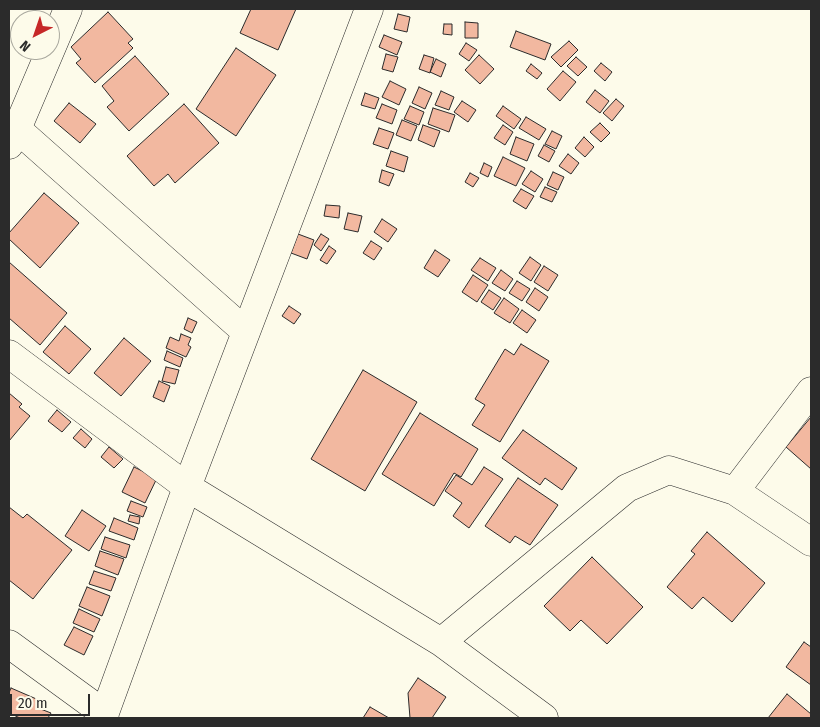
<!DOCTYPE html>
<html>
<head>
<meta charset="utf-8">
<style>
	body { margin:0 }
	#map { position:relative; width:820px; height:727px; overflow:hidden; background:#fdfbea; font-family:"Fira Sans Condensed",sans-serif }
	canvas { display:block }
	.frame { position:absolute; inset:0; border:10px solid #2b2b2b; pointer-events:none }
	.north { position:absolute; left:10px; top:10px; width:50px; height:50px; box-sizing:border-box; background:#fdfbea; border:1px solid #a9a89e; border-radius:50%; rotate:221deg; font-size:14px; font-weight:700; line-height:20px; text-align:center; color:#2b2b2b }
	.north::after { content:''; display:block; margin:auto; width:18px; height:22px; background:#c62828; clip-path:polygon(50% 0,100% 100%,50% 72%,0 100%) }
	.scale { position:absolute; left:10px; top:694px; width:80px; height:22px; box-sizing:border-box; border:2px solid #2b2b2b; border-top:0; padding-left:6px; font-size:15px; line-height:18px; white-space:nowrap; color:#2b2b2b; -webkit-text-stroke:4px #fdfbea; paint-order:stroke }
</style>
</head>
<body>
<div id="map">
<canvas width="820" height="727"></canvas>
<div class="frame"></div>
<div class="north">N</div>
<div class="scale">20 m</div>
</div>
<script>
const g = document.querySelector('canvas').getContext('2d');
g.lineJoin = 'round';
function fillPath(path, color) { g.fillStyle = color; g.fill(path, 'evenodd'); }
const toPath = rows => new Path2D(rows.map(r => 'M' + r).join(''));
function trace(path, color, width, dash) { g.strokeStyle = color; g.lineWidth = width; g.lineCap = dash ? 'butt' : 'round'; g.setLineDash(dash || []); g.stroke(path); }
const building = toPath([
	[251,9,296,9,278,50,240,33,251,9],
	[108,12,133,39,128,43,133,48,95,83,76,63,81,59,71,47,108,12],
	[398,14,410,17,407,32,394,29,398,14],
	[465,22,478,23,478,38,465,38,465,22],
	[444,24,452,24,452,35,443,34,444,24],
	[516,31,551,44,545,60,510,47,516,31],
	[384,35,402,42,397,55,379,47,384,35],
	[569,41,578,50,561,67,551,57,569,41],
	[466,43,477,50,469,61,459,54,466,43],
	[236,48,276,75,236,136,196,109,236,48],
	[386,54,398,57,393,72,382,69,386,54],
	[424,55,434,58,430,73,419,69,424,55],
	[479,55,494,69,480,84,465,70,479,55],
	[135,56,169,94,129,131,107,107,114,101,102,86,135,56],
	[576,57,587,67,578,76,567,66,576,57],
	[436,59,446,64,441,77,430,72,436,59],
	[601,63,612,72,605,81,594,71,601,63],
	[531,64,542,73,537,79,526,71,531,64],
	[563,71,576,82,560,101,547,89,563,71],
	[390,81,406,89,399,105,382,97,390,81],
	[419,87,432,93,425,109,412,103,419,87],
	[595,90,609,101,600,113,586,102,595,90],
	[441,91,454,97,449,110,435,105,441,91],
	[365,93,379,98,375,109,361,105,365,93],
	[616,99,624,106,612,121,603,113,616,99],
	[462,101,476,110,468,122,454,112,462,101],
	[69,103,96,124,80,143,54,121,69,103],
	[184,104,219,143,175,183,168,174,154,186,127,156,184,104],
	[382,104,397,110,392,124,376,118,382,104],
	[410,106,424,112,419,125,404,119,410,106],
	[503,106,521,119,514,129,496,116,503,106],
	[433,108,455,115,449,132,428,124,433,108],
	[526,117,546,129,539,140,519,128,526,117],
	[402,120,417,126,411,141,396,135,402,120],
	[600,123,610,133,601,142,590,132,600,123],
	[423,125,440,131,434,147,418,140,423,125],
	[503,125,513,132,505,145,494,138,503,125],
	[379,128,394,133,388,149,373,144,379,128],
	[552,131,562,136,556,149,545,144,552,131],
	[516,137,534,144,527,161,510,154,516,137],
	[584,137,594,147,585,157,575,148,584,137],
	[544,145,555,151,549,162,538,156,544,145],
	[391,151,408,157,404,172,386,166,391,151],
	[568,154,579,163,571,174,559,166,568,154],
	[503,157,525,168,516,186,494,176,503,157],
	[484,163,492,167,488,177,480,173,484,163],
	[382,170,394,174,389,186,379,182,382,170],
	[531,171,543,179,535,192,522,184,531,171],
	[553,172,564,177,558,190,547,185,553,172],
	[470,173,479,178,473,187,465,182,470,173],
	[545,187,557,192,552,202,540,197,545,187],
	[521,189,534,196,526,209,513,201,521,189],
	[44,193,79,223,40,268,9,239,9,233,44,193],
	[326,205,340,206,339,218,324,216,326,205],
	[348,213,362,216,358,232,344,229,348,213],
	[382,219,397,229,388,242,374,232,382,219],
	[298,234,314,240,307,259,291,253,298,234],
	[321,234,329,239,321,251,314,245,321,234],
	[371,241,382,248,374,260,363,253,371,241],
	[329,246,336,251,327,264,320,260,329,246],
	[435,250,450,260,438,277,424,268,435,250],
	[530,257,541,265,531,281,519,273,530,257],
	[480,258,496,268,488,281,471,270,480,258],
	[9,262,67,313,40,345,9,318,9,262],
	[544,266,558,275,548,291,534,282,544,266],
	[501,270,513,279,505,291,492,283,501,270],
	[473,275,488,285,477,302,462,292,473,275],
	[517,281,530,289,522,301,509,293,517,281],
	[535,288,548,297,539,311,526,302,535,288],
	[489,290,501,298,493,310,481,302,489,290],
	[504,298,519,309,510,323,494,313,504,298],
	[289,306,301,314,294,324,282,316,289,306],
	[522,310,536,320,527,333,513,323,522,310],
	[188,318,197,322,192,333,184,329,188,318],
	[65,326,91,349,69,374,43,352,65,326],
	[181,334,191,338,188,345,191,347,186,357,166,348,170,337,179,341,181,334],
	[124,338,151,361,121,396,94,373,124,338],
	[521,344,549,361,500,442,472,425,485,405,475,399,505,349,514,355,521,344],
	[167,351,183,358,180,367,164,360,167,351],
	[166,367,179,370,175,384,162,381,166,367],
	[363,370,417,402,365,491,311,459,363,370],
	[159,381,170,386,164,402,153,397,159,381],
	[9,393,22,404,19,407,30,416,9,441,9,393],
	[57,410,71,422,62,432,48,421,57,410],
	[420,413,478,449,461,477,454,473,434,506,382,474,420,413],
	[811,417,811,469,786,447,811,417],
	[81,429,92,439,85,448,73,438,81,429],
	[523,430,577,468,562,490,545,478,540,485,502,458,523,430],
	[109,447,123,459,114,468,101,457,109,447],
	[134,467,157,478,145,503,122,492,134,467],
	[484,467,503,479,469,528,453,516,462,503,445,491,456,475,472,485,484,467],
	[518,478,558,505,530,545,515,536,510,543,485,526,518,478],
	[131,501,147,507,143,517,127,511,131,501],
	[9,507,23,518,27,514,72,550,33,599,9,580,9,507],
	[82,510,106,526,89,551,65,536,82,510],
	[130,515,140,517,139,524,128,521,130,515],
	[114,518,138,528,134,540,109,531,114,518],
	[707,532,765,583,732,622,703,597,692,609,667,587,695,554,691,551,707,532],
	[105,537,130,545,126,558,101,549,105,537],
	[100,551,124,559,118,575,95,566,100,551],
	[592,557,643,607,607,644,581,620,570,631,544,606,592,557],
	[94,571,116,578,111,591,89,584,94,571],
	[87,587,110,596,102,616,79,606,87,587],
	[79,609,100,619,94,632,73,623,79,609],
	[74,627,93,636,84,655,64,645,74,627],
	[804,642,811,647,811,685,786,667,804,642],
	[418,678,446,697,432,718,410,718,408,693,418,678],
	[11,688,41,701,38,708,51,713,48,718,20,718,9,713,9,693,11,688],
	[787,694,811,714,811,718,768,718,787,694],
	[370,707,389,718,363,718,370,707]
]);
fillPath(building, '#f2b8a0');
trace(building, '#2b2b2b', 1);
const minor = toPath([
	[17,129,246,332],
	[9,145,17,129,68,9],
	[9,354,187,487,441,642,544,718],
	[735,491,811,391],
	[441,642,627,488,669,470,735,491,811,542],
	[9,644,105,714],
	[103,718,187,487,369,9]
]);
trace(minor, '#2b2b2b', 29);
trace(minor, '#fdfbea', 28);
</script>
</body>
</html>
